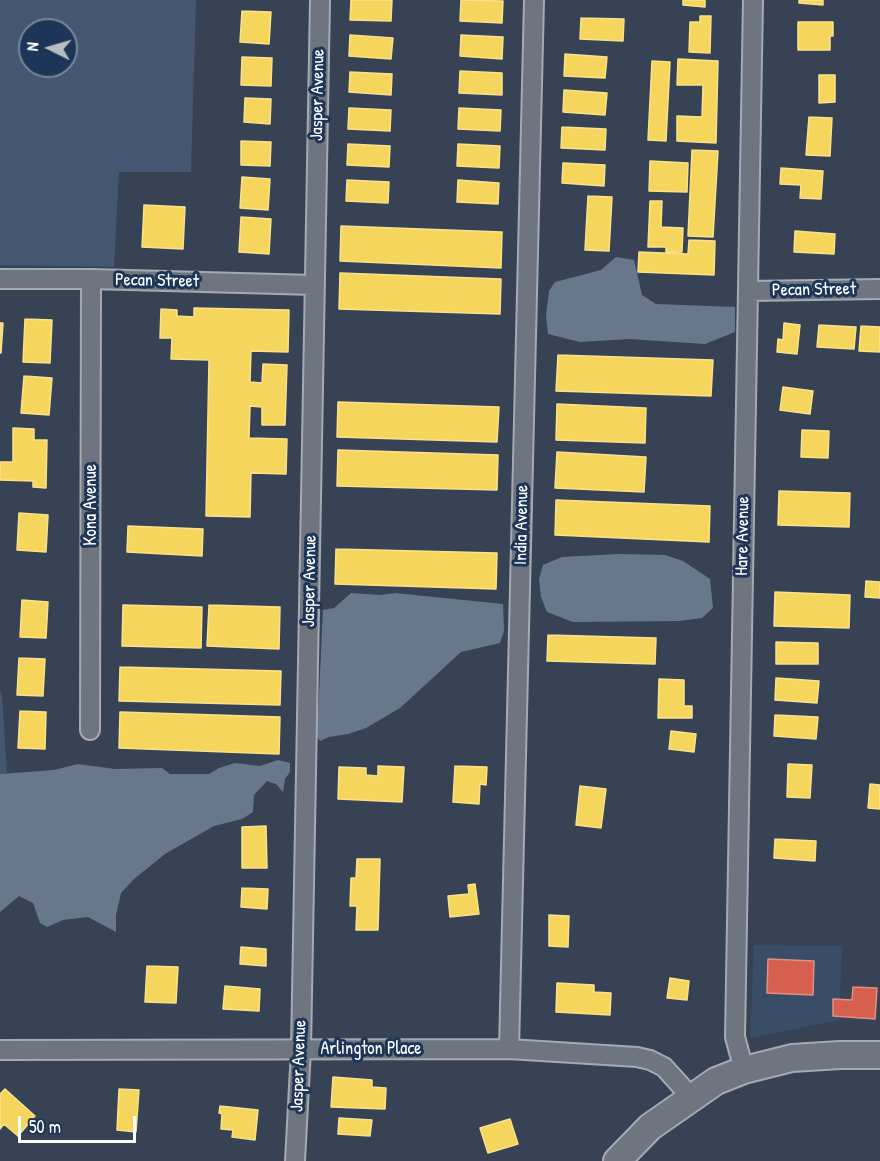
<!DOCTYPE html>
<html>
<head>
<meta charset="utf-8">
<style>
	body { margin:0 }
	#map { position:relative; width:880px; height:1161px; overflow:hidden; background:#374354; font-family:"Patrick Hand",sans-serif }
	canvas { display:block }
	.north { position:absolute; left:18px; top:18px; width:60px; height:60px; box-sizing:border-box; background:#1d3557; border:2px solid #77869a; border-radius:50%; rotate:275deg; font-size:16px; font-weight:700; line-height:24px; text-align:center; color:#fff }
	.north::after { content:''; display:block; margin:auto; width:21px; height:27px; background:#b9bdc3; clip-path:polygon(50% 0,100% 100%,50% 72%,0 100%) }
	.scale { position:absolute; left:18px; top:1116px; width:118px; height:27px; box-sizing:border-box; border:3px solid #fff; border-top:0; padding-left:8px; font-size:18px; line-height:21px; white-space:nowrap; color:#fff; -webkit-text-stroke:4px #1d3557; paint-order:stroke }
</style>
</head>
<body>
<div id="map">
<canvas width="880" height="1161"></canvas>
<div class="north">N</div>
<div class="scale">50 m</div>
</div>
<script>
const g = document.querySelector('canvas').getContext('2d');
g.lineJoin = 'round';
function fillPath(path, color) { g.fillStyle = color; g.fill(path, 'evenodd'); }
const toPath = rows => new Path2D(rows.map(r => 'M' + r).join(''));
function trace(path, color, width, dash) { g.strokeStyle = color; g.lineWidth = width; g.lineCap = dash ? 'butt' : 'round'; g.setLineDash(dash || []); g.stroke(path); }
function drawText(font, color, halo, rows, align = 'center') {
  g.font = font + ' "Patrick Hand",sans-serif'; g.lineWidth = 6; g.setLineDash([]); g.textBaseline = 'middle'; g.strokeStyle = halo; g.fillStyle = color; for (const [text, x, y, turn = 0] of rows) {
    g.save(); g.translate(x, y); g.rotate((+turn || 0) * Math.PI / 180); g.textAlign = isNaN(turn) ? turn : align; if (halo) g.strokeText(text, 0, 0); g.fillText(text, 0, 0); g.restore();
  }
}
fillPath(toPath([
	[754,945,842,946,839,1020,750,1038]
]), '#394d69');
fillPath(toPath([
	[0,0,196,0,191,172,119,172,114,267,0,265],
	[30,30,66,30,66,66,30,66],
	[0,691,2,694,7,773,0,774]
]), '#445671');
fillPath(toPath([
	[616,257,634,260,642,295,656,304,735,307,735,332,705,344,629,339,580,342,548,334,546,315,549,291,555,282,601,270],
	[619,554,665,555,683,561,710,579,713,608,702,618,679,621,573,622,547,612,541,597,539,579,543,565,562,557],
	[351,593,380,595,395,593,503,604,504,631,500,643,461,652,400,708,366,728,348,734,329,737,320,741,317,737,323,610,334,608],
	[278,760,290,763,290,772,285,779,283,792,276,784,267,781,254,795,253,812,242,819,214,826,165,854,134,879,121,893,116,915,116,932,88,917,63,920,47,927,40,923,33,903,19,896,0,912,0,774,54,770,78,764,115,769,162,768,170,774,209,774,219,768,235,763,260,766]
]), '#68788c');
const homes = toPath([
	[351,0,392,0,391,21,350,20,351,0],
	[461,0,503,1,502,23,460,21,461,0],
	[683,0,705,0,705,7,683,5,683,0],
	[799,0,823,0,823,5,799,3,799,0],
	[242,11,271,12,269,44,240,42,242,11],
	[700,16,711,16,710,53,689,52,690,22,700,22,700,16],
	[581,18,624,19,623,41,580,39,581,18],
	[798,22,833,22,833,36,830,36,830,50,798,50,798,22],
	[350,35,393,38,391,59,349,56,350,35],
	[461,35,503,37,502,59,460,56,461,35],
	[565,54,607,57,605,78,564,76,565,54],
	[242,57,272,58,271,86,241,85,242,57],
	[678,59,718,61,716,143,677,141,677,116,702,117,703,85,677,85,678,59],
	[652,61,670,62,666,141,648,140,652,61],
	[460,71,502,73,502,95,459,93,460,71],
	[350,72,392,74,391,95,349,92,350,72],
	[819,75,835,75,835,102,819,103,819,75],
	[564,90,607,93,605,115,563,112,564,90],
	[245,98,271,99,270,124,244,122,245,98],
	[349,108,391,110,390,131,348,129,349,108],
	[459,108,501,110,500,131,458,129,459,108],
	[809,117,832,118,830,156,806,155,809,117],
	[562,127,606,129,605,150,561,148,562,127],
	[241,141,271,142,270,166,241,165,241,141],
	[348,144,390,146,389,167,347,165,348,144],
	[458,144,500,146,499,168,457,166,458,144],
	[692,150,718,151,713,237,688,236,692,150],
	[650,161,688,163,687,192,649,191,650,161],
	[563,163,605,165,604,186,562,183,563,163],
	[781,168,823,171,821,199,800,198,801,185,780,184,781,168],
	[242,177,270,179,268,210,240,208,242,177],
	[347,180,389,182,388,203,346,201,347,180],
	[458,180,499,183,498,204,457,202,458,180],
	[588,196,612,197,609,251,585,250,588,196],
	[650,201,662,201,661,227,683,228,682,252,666,252,666,247,648,247,650,201],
	[144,205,185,207,183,249,142,247,144,205],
	[241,217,271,219,269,254,239,252,241,217],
	[341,226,502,232,501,268,340,261,341,226],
	[795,231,835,234,834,254,794,252,795,231],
	[689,240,715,241,714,275,638,272,639,252,688,254,689,240],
	[340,273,501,279,500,314,339,309,340,273],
	[194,308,289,310,288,352,251,351,250,382,262,383,263,364,287,365,285,425,262,425,262,407,250,406,249,438,287,439,286,474,251,473,250,517,206,516,209,360,171,359,172,338,160,338,161,309,177,310,177,316,194,317,194,308],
	[25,319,52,320,50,363,23,362,25,319],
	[0,323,3,323,1,353,0,353,0,323],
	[784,323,800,325,797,354,777,352,778,339,783,340,784,323],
	[819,325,856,327,854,349,817,347,819,325],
	[861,326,880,327,880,352,859,351,861,326],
	[558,355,713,360,711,396,556,391,558,355],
	[24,376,52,378,49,415,21,413,24,376],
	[783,387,813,391,810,414,780,410,783,387],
	[338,402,499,407,497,442,337,437,338,402],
	[557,404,646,408,645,443,556,440,557,404],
	[13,428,34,429,34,440,47,440,46,488,33,487,33,481,0,480,0,462,13,462,13,428],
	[802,430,829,431,828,458,801,457,802,430],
	[338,450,498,455,497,490,337,486,338,450],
	[557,452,646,457,644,492,555,488,557,452],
	[779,491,850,493,849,527,778,525,779,491],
	[556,500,710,506,709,542,555,535,556,500],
	[19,513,48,515,46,552,17,550,19,513],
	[128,526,203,529,202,556,127,552,128,526],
	[336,549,497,553,496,589,335,584,336,549],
	[866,581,880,582,880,598,865,597,866,581],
	[775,592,850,595,849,628,774,626,775,592],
	[22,600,48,602,46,638,20,637,22,600],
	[123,605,202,607,201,648,122,646,123,605],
	[209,605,280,607,279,649,207,646,209,605],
	[548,635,656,638,655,664,547,661,548,635],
	[776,642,818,643,818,664,776,664,776,642],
	[19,658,45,659,43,696,17,695,19,658],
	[120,667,281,671,280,705,119,701,120,667],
	[776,678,819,681,817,703,775,700,776,678],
	[659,679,684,680,684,706,692,706,692,718,658,718,659,679],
	[20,711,46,712,45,749,18,748,20,711],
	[120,712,280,717,279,754,119,748,120,712],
	[775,715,818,717,816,739,774,736,775,715],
	[671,731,696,734,694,752,669,749,671,731],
	[788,764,812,765,810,798,787,797,788,764],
	[378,766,404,767,402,802,338,799,339,767,366,768,366,775,378,776,378,766],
	[455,766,487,767,486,785,480,784,479,804,453,802,455,766],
	[870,784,880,785,880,809,868,808,870,784],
	[580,786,606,789,601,828,576,825,580,786],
	[266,826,267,868,242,868,242,827,266,826],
	[775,839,816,841,815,861,774,858,775,839],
	[357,859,380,859,378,930,356,930,357,906,350,906,351,878,356,878,357,859],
	[475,884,479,914,450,917,448,896,469,894,468,885,475,884],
	[242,888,268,889,267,909,241,907,242,888],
	[549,915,569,916,568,947,549,946,549,915],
	[241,947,266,949,266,966,240,964,241,947],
	[147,966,178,967,176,1003,145,1002,147,966],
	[670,978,689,981,687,1000,667,998,670,978],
	[557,983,594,985,594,992,611,993,610,1015,556,1012,557,983],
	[225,986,260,989,259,1011,223,1009,225,986],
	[333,1077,372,1080,372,1087,386,1088,385,1109,331,1107,333,1077],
	[5,1089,35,1116,18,1136,4,1124,0,1129,0,1094,5,1089],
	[119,1089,139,1090,136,1132,117,1130,119,1089],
	[220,1106,258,1110,255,1140,232,1137,233,1130,221,1129,222,1114,219,1113,220,1106],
	[339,1118,372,1120,370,1136,338,1134,339,1118],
	[510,1119,518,1144,488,1153,480,1128,510,1119]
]);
fillPath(homes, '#f6d55c');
trace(homes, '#f9e28d', 1.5);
const shops = toPath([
	[768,959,814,961,813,995,767,993,768,959],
	[853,987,877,988,875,1019,833,1016,833,999,852,1000,853,987]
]);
fillPath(shops, '#d6604d');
trace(shops, '#e29082', 1.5);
const minor = toPath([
	[0,279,91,279,315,285],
	[748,291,880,289],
	[90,730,91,279],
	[509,1049,534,0],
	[0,1050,509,1049,637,1057,650,1060,664,1067,691,1097],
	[744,1070,735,1037,753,0],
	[295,1161,301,1049,320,0]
]);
const secondary = toPath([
	[617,1161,650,1127,716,1081,744,1070,792,1058,840,1055,880,1055]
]);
trace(minor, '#a5aab2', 22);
trace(secondary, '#a5aab2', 30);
trace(minor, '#6f757e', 18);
trace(secondary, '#6f757e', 26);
drawText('18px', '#fff', '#1d3557', [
	["Jasper Avenue",318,95,-89],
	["Pecan Street",157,281,1],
	["Pecan Street",814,290,-1],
	["Kona Avenue",91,505,-90],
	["India Avenue",522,525,-89],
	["Hare Avenue",743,536,-89],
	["Jasper Avenue",310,581,-89],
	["Arlington Place",371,1049],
	["Jasper Avenue",299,1066,-88]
]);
</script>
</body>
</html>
